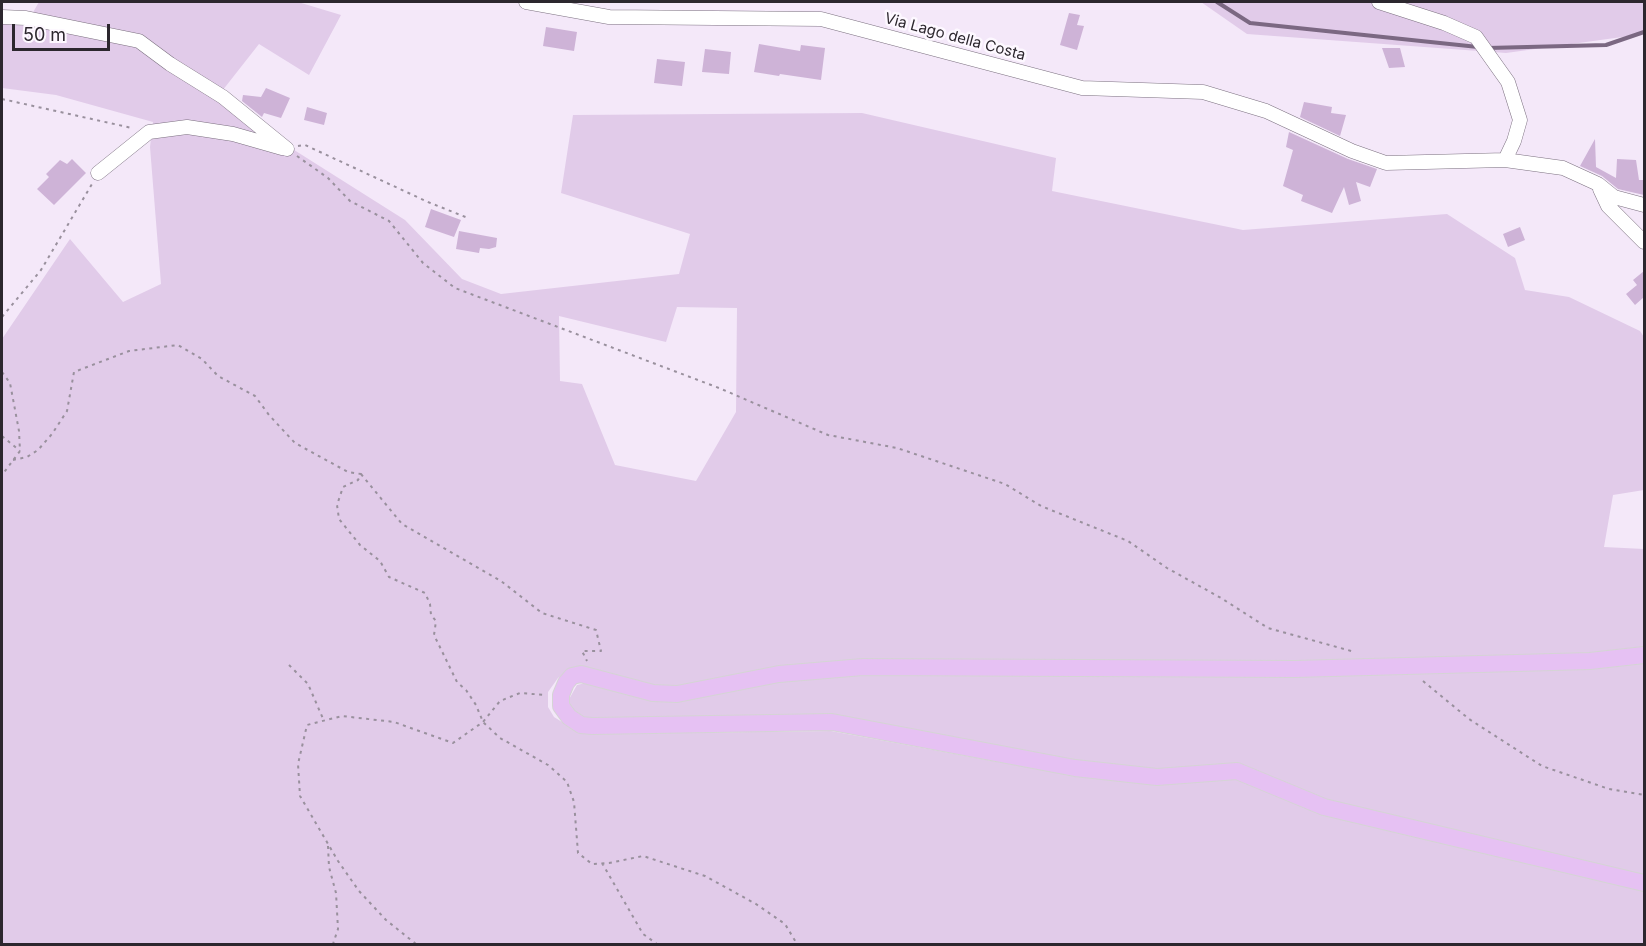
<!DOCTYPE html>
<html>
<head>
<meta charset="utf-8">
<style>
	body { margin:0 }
	#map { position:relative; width:1646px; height:946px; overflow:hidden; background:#f4e8f9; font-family:Inter,sans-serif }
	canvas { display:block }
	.frame { position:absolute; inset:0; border:3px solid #2c272e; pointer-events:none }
	.scale { position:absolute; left:12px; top:24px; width:98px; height:27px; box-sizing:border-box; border:3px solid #2c272e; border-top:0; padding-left:8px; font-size:18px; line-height:21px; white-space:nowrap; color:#2c272e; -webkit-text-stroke:4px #fdf8ff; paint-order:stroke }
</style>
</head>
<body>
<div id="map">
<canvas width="1646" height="946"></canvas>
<div class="frame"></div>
<div class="scale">50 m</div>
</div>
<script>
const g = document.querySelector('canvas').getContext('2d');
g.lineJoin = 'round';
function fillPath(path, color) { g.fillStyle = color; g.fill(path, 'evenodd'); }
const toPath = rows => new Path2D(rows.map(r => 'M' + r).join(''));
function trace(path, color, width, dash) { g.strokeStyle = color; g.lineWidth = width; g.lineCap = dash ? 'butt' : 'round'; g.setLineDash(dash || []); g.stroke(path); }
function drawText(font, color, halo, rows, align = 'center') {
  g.font = font + ' Inter,sans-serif'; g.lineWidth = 5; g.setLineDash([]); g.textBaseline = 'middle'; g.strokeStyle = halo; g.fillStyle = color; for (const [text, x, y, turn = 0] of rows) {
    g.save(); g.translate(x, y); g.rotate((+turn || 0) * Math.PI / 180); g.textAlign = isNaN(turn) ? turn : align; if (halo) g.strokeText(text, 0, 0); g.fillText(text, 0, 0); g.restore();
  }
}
fillPath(toPath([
	[39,2,298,2,341,15,309,75,259,44,215,100,405,220,462,279,501,294,679,274,690,234,561,193,573,115,862,113,1056,158,1052,191,1243,230,1447,214,1515,258,1525,290,1569,297,1640,331,1644,337,1644,490,1613,495,1604,547,1644,549,1644,647,1589,653,1295,662,862,661,677,688,654,687,569,671,558,678,548,692,548,707,554,717,578,732,591,734,831,731,1074,776,1235,779,1322,815,1644,891,1644,944,2,944,2,339,70,239,123,302,161,284,150,147,153,122,56,95,2,88,2,23,25,26],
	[677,307,737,308,736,412,696,481,615,465,582,384,560,381,559,316,666,342],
	[1201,2,1644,2,1644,34,1506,53,1247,34],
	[1644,662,1644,875,1327,800,1238,763,1157,769,1077,760,833,715,592,718,584,717,573,710,568,701,577,685,590,682,623,693,863,674]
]), '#e1cbe9');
trace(toPath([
	[1217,2,1250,23,1478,47],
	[1488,48,1606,45,1644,32]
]), '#7b6882', 4);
fillPath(toPath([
	[1069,13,1080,15,1077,25,1084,26,1077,50,1060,45],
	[546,27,577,32,574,51,543,46],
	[759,44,800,51,801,45,825,48,821,80,780,74,779,76,754,72],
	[1382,48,1400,48,1405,67,1389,68],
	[705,49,731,52,729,74,702,72],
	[657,59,685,62,682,86,654,83],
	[266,88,290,98,281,118,264,113,262,117,242,101,243,95,261,97],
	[1304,102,1332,107,1331,113,1346,115,1340,136,1300,117],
	[307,107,327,113,324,125,304,120],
	[1289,132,1348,159,1377,169,1370,187,1356,182,1361,201,1349,205,1344,187,1332,213,1301,201,1303,195,1283,186,1293,150,1286,147],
	[1595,139,1596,167,1616,178,1617,159,1636,160,1639,180,1644,180,1644,195,1618,189,1602,176,1580,166],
	[72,159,86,173,54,205,37,189,49,177,46,174,60,160,67,164],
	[431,209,461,220,454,237,425,227],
	[1520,227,1525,240,1508,247,1503,234],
	[459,231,497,238,496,247,489,249,480,248,479,253,456,249],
	[1644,271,1644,297,1635,305,1626,294,1637,285,1633,280]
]), '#ceb3d7');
const minor = toPath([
	[526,2,609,17,821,19,1082,88,1203,92,1266,111,1352,151,1386,163,1505,160,1563,168,1598,184,1614,197,1644,205],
	[1379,2,1444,23,1476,37,1508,82,1520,120,1514,141,1505,160],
	[2,17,26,18,139,41,170,64,223,97,287,149],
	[98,173,149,132,187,127,233,134,282,148],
	[1600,189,1608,206,1644,242]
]);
const major = toPath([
	[1644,655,1590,661,1295,669,863,667,779,674,677,694,653,693,581,674,572,676,566,683,561,695,561,706,569,717,581,725,592,726,832,722,1075,768,1157,777,1237,771,1324,807,1644,883]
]);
trace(minor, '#7c7180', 15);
trace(major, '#d5d4d5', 18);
trace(toPath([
	[2,99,132,128],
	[298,146,305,145,428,202,468,218],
	[297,156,328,178,350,201,389,221,423,263,455,288,719,388,828,435,897,448,1005,484,1041,506,1128,541,1167,568,1221,598,1268,628,1355,652],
	[2,317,41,270,92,184],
	[2,372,10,383,19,431,20,451,2,475],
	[2,436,20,451],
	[13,460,27,457,38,450,52,434,67,411,74,372,129,351,178,345,202,359,218,376,255,396,269,415,295,443,348,472,361,474,358,480,343,487,337,505,339,519,360,545,380,561,389,577,425,593,430,604,431,615,436,621,434,635,457,682,466,690,476,705,483,722,500,738,548,765,567,782,574,802,578,853,592,864,609,863,643,856,705,876,756,904,785,924,797,944],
	[361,474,402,524,501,581,542,613,596,630,601,651,582,651,587,661],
	[289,665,308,684,324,721],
	[1423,681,1469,719,1542,766,1609,789,1644,795],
	[328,846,329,867,336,893,338,929,333,944],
	[602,863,643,934,657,944],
	[416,944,386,920,359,891,338,861,300,796,298,764,307,725,342,716,394,722,453,743,483,722,500,701,520,693,546,695]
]), '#99909d', 2, [3, 4.5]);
trace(minor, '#fff', 14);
trace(major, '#e6c1f3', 16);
drawText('15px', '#2c272e', '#fdf8ff', [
	["Via Lago della Costa",955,37,15]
]);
</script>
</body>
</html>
